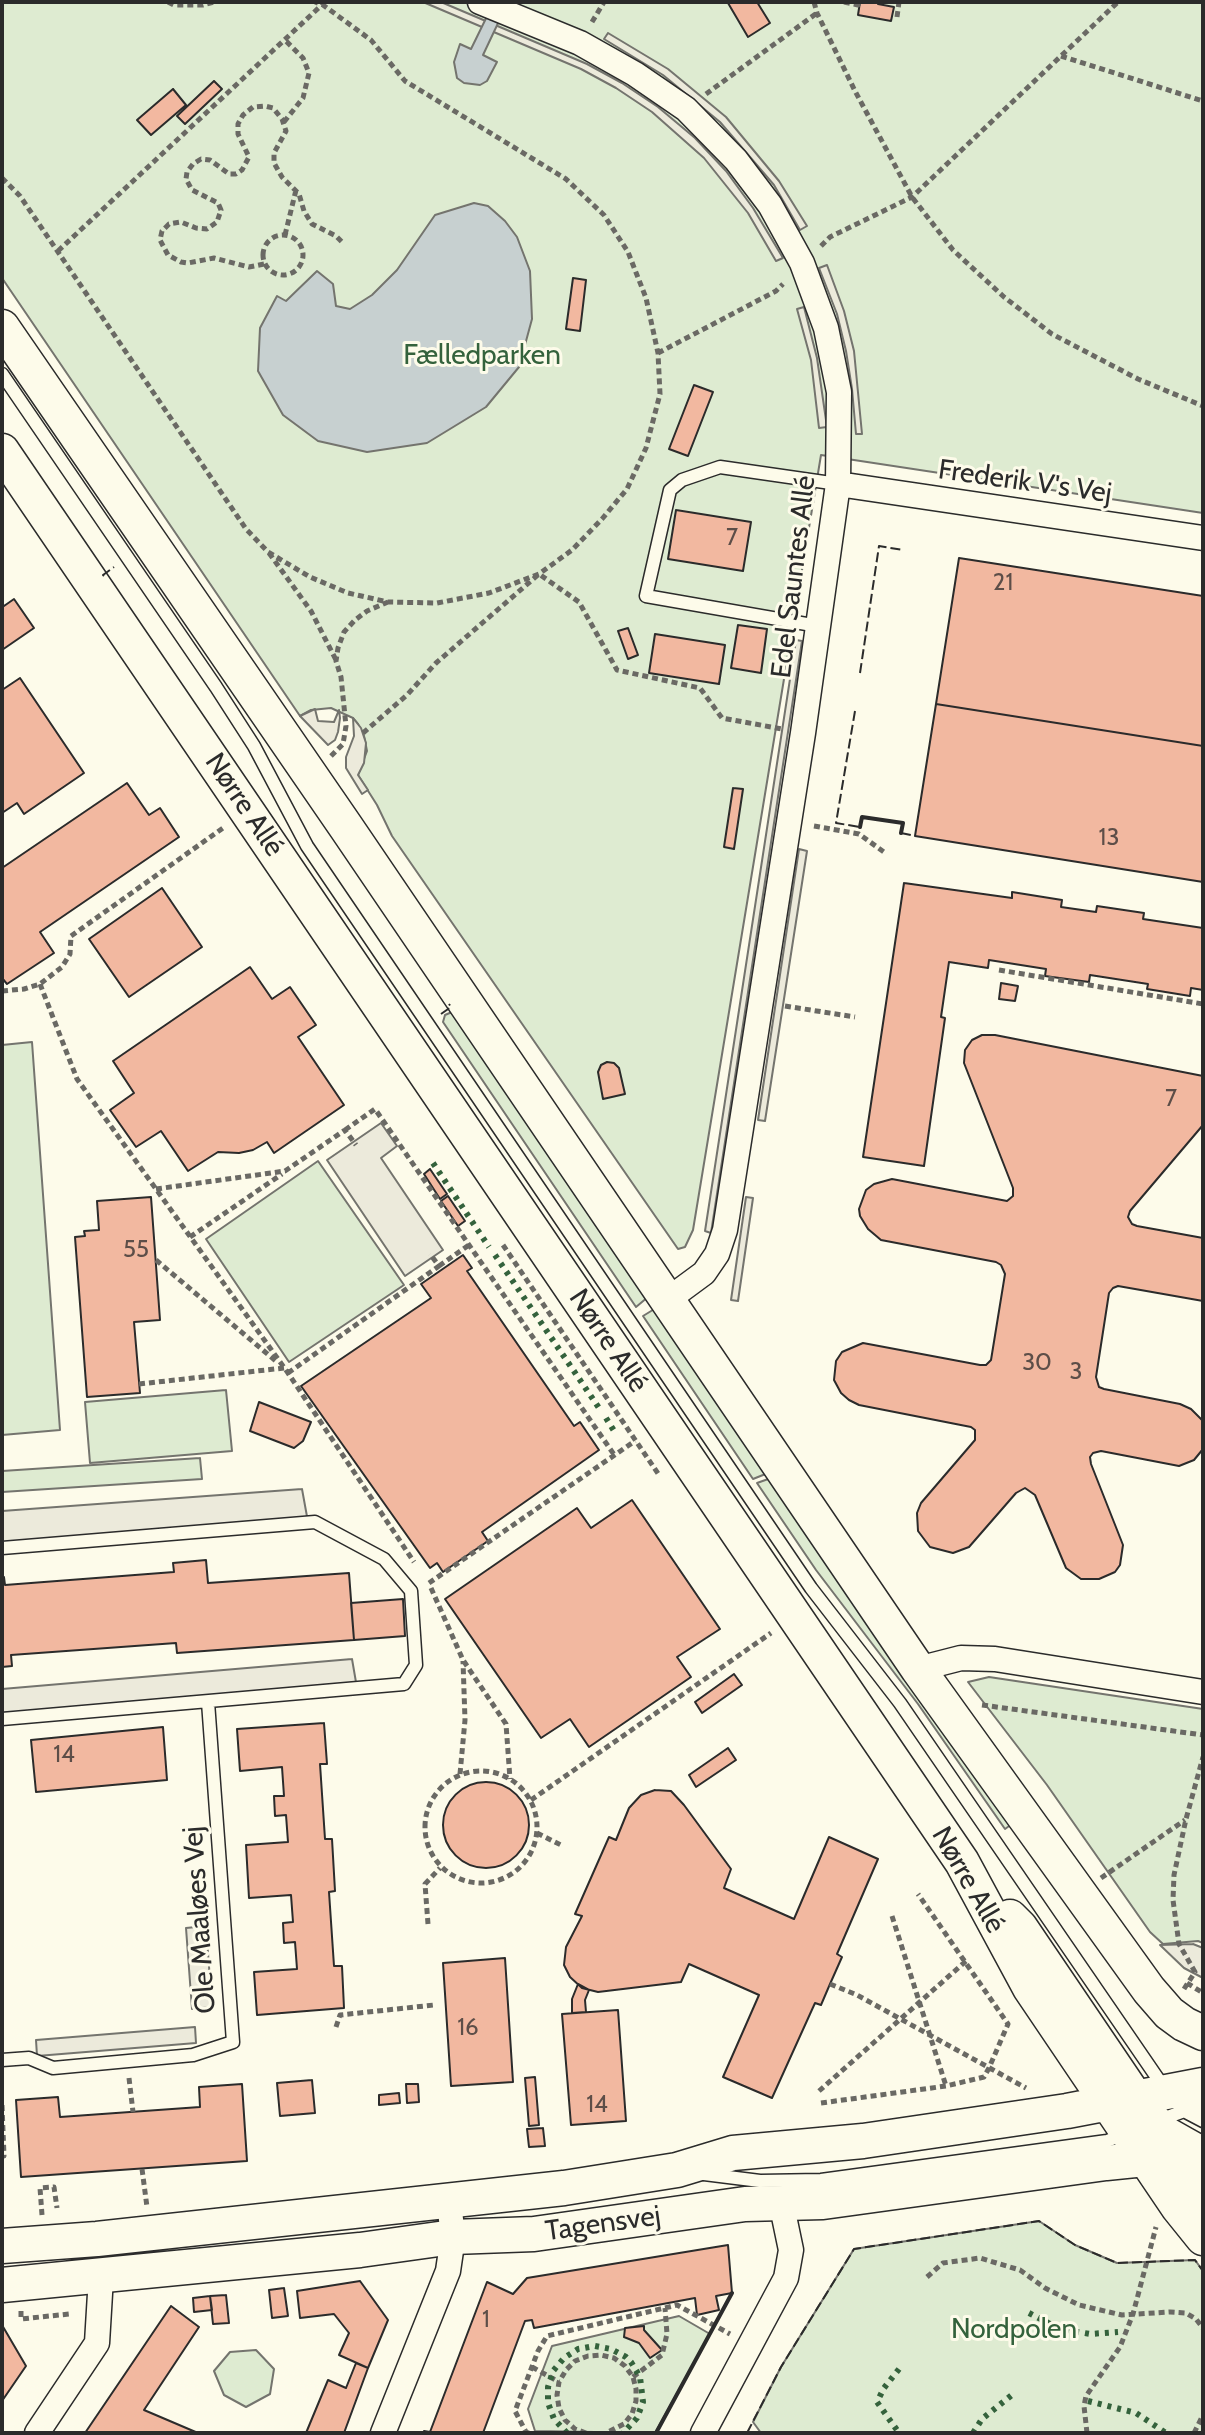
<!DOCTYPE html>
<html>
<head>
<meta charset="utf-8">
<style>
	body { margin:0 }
	#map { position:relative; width:1205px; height:2435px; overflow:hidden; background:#fdfbea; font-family:Cabin,sans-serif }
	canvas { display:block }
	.frame { position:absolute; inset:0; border:4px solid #2b2b2b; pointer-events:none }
</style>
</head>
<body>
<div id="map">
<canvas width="1205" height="2435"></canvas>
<div class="frame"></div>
</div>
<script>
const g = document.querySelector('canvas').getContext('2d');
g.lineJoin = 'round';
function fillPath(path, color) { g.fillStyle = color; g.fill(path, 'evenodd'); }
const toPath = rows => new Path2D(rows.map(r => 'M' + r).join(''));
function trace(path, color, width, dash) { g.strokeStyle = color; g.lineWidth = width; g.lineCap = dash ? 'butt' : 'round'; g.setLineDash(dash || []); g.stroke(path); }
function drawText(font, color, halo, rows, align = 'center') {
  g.font = font + ' Cabin,sans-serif'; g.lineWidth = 6; g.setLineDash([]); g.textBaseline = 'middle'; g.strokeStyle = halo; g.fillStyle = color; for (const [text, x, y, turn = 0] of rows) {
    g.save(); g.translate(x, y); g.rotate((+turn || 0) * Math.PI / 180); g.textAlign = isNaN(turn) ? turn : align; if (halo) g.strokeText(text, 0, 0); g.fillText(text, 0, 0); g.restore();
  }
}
const green = toPath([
	[2,2,1203,2,1203,513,821,455,693,1230,685,1247,678,1249,392,836,377,805,358,775,367,751,364,736,358,724,353,718,331,708,311,710,300,716,2,278,2,2],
	[452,1012,648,1297,636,1307,443,1022,445,1015,452,1012],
	[32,1042,60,1430,2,1435,2,1045,32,1042],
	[318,1161,404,1285,289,1362,206,1239,318,1161],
	[656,1308,768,1473,753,1479,643,1316,656,1308],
	[226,1390,232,1451,90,1463,85,1402,226,1390],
	[200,1458,202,1479,2,1492,2,1471,200,1458],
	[771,1478,1016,1821,1005,1829,918,1704,816,1570,757,1483,771,1478],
	[989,1677,1203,1709,1203,1943,1198,1941,1163,1944,1150,1932,1047,1785,968,1682,989,1677],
	[1039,2221,1075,2245,1117,2263,1195,2260,1203,2271,1203,2433,761,2433,753,2422,781,2367,854,2249,1039,2221],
	[679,2316,710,2334,655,2433,535,2431,528,2409,552,2346,679,2316],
	[256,2350,274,2369,270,2394,246,2407,224,2395,214,2371,230,2352,256,2350]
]);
fillPath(green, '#deebd1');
trace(green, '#74746e', 2);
const parking = toPath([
	[423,2,441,2,587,64,622,83,658,107,695,138,726,171,753,208,783,258,776,261,748,213,704,158,652,112,616,88,581,69,423,2],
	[608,33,668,69,726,117,779,181,807,226,800,230,774,185,720,122,663,75,604,39,608,33],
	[827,265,844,311,854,351,862,434,856,434,852,389,846,351,837,314,819,268,827,265],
	[804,307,817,358,827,427,819,428,811,360,797,309,804,307],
	[796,640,802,641,711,1233,705,1231,796,640],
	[315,709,318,721,334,722,339,710,340,718,338,732,335,740,328,745,300,716,315,709],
	[353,718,361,728,366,743,364,763,358,775,368,790,362,794,346,768,346,757,354,736,353,718],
	[799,849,807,851,765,1121,758,1120,799,849],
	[381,1123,397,1146,381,1158,443,1250,405,1276,327,1160,381,1123],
	[746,1197,753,1198,738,1301,731,1300,746,1197],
	[302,1489,308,1522,2,1548,2,1511,302,1489],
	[352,1659,357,1688,2,1718,2,1689,352,1659],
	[206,1926,212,2007,192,2009,186,1928,206,1926],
	[1193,1944,1203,1948,1203,1978,1184,1968,1160,1945,1193,1944],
	[195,2027,196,2043,37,2056,36,2040,195,2027]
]);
fillPath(parking, '#eceadb');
trace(parking, '#74746e', 2);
const water = toPath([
	[494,2,508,2,483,55,497,62,487,81,480,85,464,83,457,78,454,62,460,44,471,49,494,2],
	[474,203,488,206,505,221,517,237,530,271,532,319,519,367,486,407,427,443,367,452,318,441,283,415,258,371,260,328,277,296,286,301,317,271,333,284,336,306,350,309,372,295,397,270,435,215,474,203]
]);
fillPath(water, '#c7d0d0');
trace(water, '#74746e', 2);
const building = toPath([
	[730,2,757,2,770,23,748,37,728,3,730,2],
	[860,2,878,2,878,4,894,7,891,21,858,15,860,2],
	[214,81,222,89,185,124,177,116,214,81],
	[173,89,186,105,151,135,137,120,173,89],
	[573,278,586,280,580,331,566,329,573,278],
	[694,385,713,392,688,456,669,449,694,385],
	[676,510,751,522,743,571,668,559,676,510],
	[959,558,1203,596,1203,746,936,704,959,558],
	[14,599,34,628,2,650,2,603,4,606,14,599],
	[738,625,767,629,761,673,731,668,738,625],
	[628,628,638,655,628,659,618,631,628,628],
	[655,634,725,645,719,684,649,673,655,634],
	[20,678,84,773,24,814,17,803,2,813,2,690,20,678],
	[936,704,1203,746,1203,882,915,836,936,704],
	[127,783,149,815,160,808,179,837,40,932,54,953,7,984,2,978,2,868,127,783],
	[733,788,743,789,734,849,724,847,733,788],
	[904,883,1012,898,1012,892,1062,900,1061,907,1096,912,1097,906,1144,913,1143,919,1203,928,1203,990,1191,988,1190,996,1147,989,1148,984,1090,975,1089,982,1045,976,1046,969,989,960,988,968,949,962,941,1017,945,1018,924,1166,863,1157,904,883],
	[162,888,202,947,129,997,89,939,162,888],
	[250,967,272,999,290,987,316,1025,298,1037,344,1105,274,1153,267,1142,253,1150,239,1153,218,1152,188,1171,161,1131,136,1147,110,1110,134,1093,113,1061,250,967],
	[1001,983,1018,986,1015,1001,999,999,1001,983],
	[982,1035,995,1035,1203,1076,1203,1125,1130,1211,1128,1217,1132,1224,1137,1226,1203,1238,1203,1301,1118,1286,1113,1288,1109,1293,1096,1377,1099,1387,1104,1389,1180,1404,1191,1409,1203,1421,1203,1449,1194,1460,1179,1466,1101,1451,1093,1453,1090,1457,1091,1464,1123,1545,1120,1565,1115,1572,1099,1579,1081,1579,1066,1568,1035,1495,1025,1488,1016,1493,969,1547,953,1553,930,1547,918,1531,917,1513,921,1503,975,1440,975,1430,971,1427,859,1405,849,1400,841,1393,834,1380,836,1361,842,1352,863,1343,980,1365,986,1365,991,1360,1005,1274,1001,1265,996,1262,881,1240,868,1229,860,1216,859,1209,866,1190,874,1184,892,1179,1007,1201,1013,1196,1013,1188,964,1063,965,1050,972,1040,982,1035],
	[607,1062,614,1063,619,1068,625,1094,603,1099,598,1072,601,1065,607,1062],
	[430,1169,447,1194,440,1199,424,1174,430,1169],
	[448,1196,465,1221,458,1226,441,1201,448,1196],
	[151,1197,160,1320,134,1322,140,1393,87,1397,75,1237,85,1236,84,1231,99,1230,97,1201,151,1197],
	[463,1255,472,1268,467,1271,574,1426,580,1422,599,1450,482,1532,488,1541,443,1572,437,1563,430,1568,301,1386,431,1298,421,1284,463,1255],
	[259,1402,311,1422,303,1441,294,1448,250,1431,259,1402],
	[632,1500,720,1629,677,1657,691,1677,589,1747,570,1719,541,1738,445,1599,577,1508,591,1528,632,1500],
	[206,1560,208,1583,349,1573,354,1640,177,1653,176,1643,11,1655,12,1666,2,1667,2,1577,4,1577,5,1585,174,1572,173,1563,206,1560],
	[403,1599,405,1636,354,1640,351,1603,403,1599],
	[734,1674,742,1685,702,1713,695,1702,734,1674],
	[324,1723,327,1764,320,1764,325,1839,332,1839,335,1891,329,1892,334,1966,342,1966,344,2008,257,2015,254,1972,297,1969,295,1942,284,1943,283,1923,293,1922,291,1895,249,1898,246,1845,288,1842,286,1815,275,1816,274,1796,284,1796,282,1767,240,1771,237,1729,324,1723],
	[163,1727,167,1780,36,1792,31,1740,163,1727],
	[728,1748,736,1760,696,1787,689,1775,728,1748],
	'443 1825a43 43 0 1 1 86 0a43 43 0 1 1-86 0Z',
	[655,1790,671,1791,684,1805,731,1869,724,1888,794,1919,829,1837,878,1859,837,1954,842,1957,830,1984,821,2005,815,2003,772,2098,723,2077,759,1995,689,1964,681,1982,598,1992,582,1988,570,1977,564,1965,566,1947,582,1916,575,1914,609,1837,616,1840,629,1808,641,1795,655,1790],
	[505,1958,513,2082,451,2086,443,1963,505,1958],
	[578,1984,589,1990,585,2000,586,2012,572,2013,572,1999,578,1984],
	[618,2010,626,2121,571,2125,562,2014,618,2010],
	[535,2077,539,2125,529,2126,525,2078,535,2077],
	[312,2080,315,2113,280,2116,277,2083,312,2080],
	[242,2084,247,2161,21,2177,16,2100,58,2097,60,2117,200,2107,199,2087,242,2084],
	[406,2084,418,2084,419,2102,407,2103,406,2084],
	[399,2093,400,2103,379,2105,379,2095,399,2093],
	[543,2128,545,2146,529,2147,527,2129,543,2128],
	[728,2245,732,2293,716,2296,719,2310,697,2315,695,2298,534,2328,532,2320,525,2321,483,2433,423,2433,424,2431,430,2432,487,2282,513,2294,527,2278,728,2245],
	[360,2281,388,2320,368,2368,339,2355,349,2333,334,2314,300,2318,297,2291,360,2281],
	[284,2288,288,2316,272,2318,269,2290,284,2288],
	[226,2295,229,2323,213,2324,210,2296,226,2295],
	[210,2296,212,2310,194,2312,193,2298,210,2296],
	[171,2306,199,2327,144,2410,198,2433,85,2433,171,2306],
	[2,2325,26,2366,2,2401,2,2325],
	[644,2326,644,2330,662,2350,650,2358,639,2343,624,2337,625,2328,644,2326],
	[356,2363,368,2368,344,2433,306,2433,328,2380,346,2388,356,2363]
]);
fillPath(building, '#f2b8a0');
trace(building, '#2b2b2b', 2);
const lane = toPath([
	[2,374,216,687,254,746,307,846,811,1588,900,1703,1167,2092,1184,2111,1203,2121],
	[818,626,646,596,670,490,682,480,720,467,838,484],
	[2,1548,315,1522,384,1559,411,1591,416,1665,404,1684,2,1719],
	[2,2060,29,2058,53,2068,193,2055,233,2042,208,1702],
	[1157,2121,1184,2111,1203,2107],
	[704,2174,760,2181,821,2180,1107,2141,1125,2134]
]);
const street = toPath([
	[480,2,580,43,635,74,686,109,736,160,770,205,802,263,826,328,839,392,838,484,803,733,725,1230,717,1254,704,1273,666,1301],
	[838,484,1203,538],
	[918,1669,961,1658,995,1659,1203,1692],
	[37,2433,97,2343,101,2277],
	[383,2433,448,2271,453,2237,449,2202],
	[703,2433,786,2278,791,2250,781,2202]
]);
const secondary = toPath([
	[2,327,346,827,918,1669,1149,1990,1169,2013,1184,2024,1203,2033],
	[2,451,962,1862,1030,1988,1178,2207,1203,2238],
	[1010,1917,1020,1927,1144,2110,1166,2134,1203,2155],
	[1164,2148,1203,2198],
	[2,2246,97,2239,564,2188,677,2170,733,2153,863,2141,1067,2111,1203,2085],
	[2,2285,360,2250,453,2237,534,2234,745,2204,823,2202,1106,2163,1145,2159,1203,2162]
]);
trace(lane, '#2b2b2b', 15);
trace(street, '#2b2b2b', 27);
trace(secondary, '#2b2b2b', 37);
trace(toPath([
	[168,2,174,5,203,5,214,2],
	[814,2,817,13,855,91,912,197,953,250,1004,297,1052,334,1138,379,1203,406],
	[844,2,858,5,859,2],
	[897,17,899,2],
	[592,22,604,2],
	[1061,56,1203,101],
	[706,94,817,13],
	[284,122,303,98,309,73,303,58,285,40],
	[2,178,20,196,246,529,268,552,310,577,348,593,388,602,437,603,489,593,539,574,572,550,602,519,627,489,646,448,660,394,658,353,646,298,628,252,604,215,566,179,405,81,371,40,323,5,315,2],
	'263 255a20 20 0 1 1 40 0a20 20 0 1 1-40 0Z',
	[285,235,296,190],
	[821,246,830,237,912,197,1118,2],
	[58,251,325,2],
	[264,264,249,267,214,258,188,263,181,262,168,255,160,240,162,231,169,224,181,222,196,228,207,229,217,222,221,210,218,203,192,190,186,179,187,172,193,164,201,159,210,160,229,174,236,174,242,170,249,157,238,134,238,124,243,115,253,107,265,106,273,108,282,119,286,131,274,153,274,163,282,177,299,194,304,211,312,224,336,236,342,242],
	[658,353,776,291,783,284],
	[269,553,311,611,336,660],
	[363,733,407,695,436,663,539,574,579,602,617,670,700,688,722,718,782,729],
	[331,756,343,744,346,726,341,677,336,661,338,648,344,632,355,620,367,611,388,602],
	[814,826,859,834,884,852],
	[999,970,1203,1004],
	[40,984,77,1079,288,1373,414,1562],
	[2,991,24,989,40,984,62,967,70,954,71,936,223,828],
	[785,1006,855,1017],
	[345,1130,375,1109,615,1456],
	[156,1189,285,1171,345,1130,356,1145],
	[190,1237,282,1174],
	[503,1245,659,1475],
	[156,1260,277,1362],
	[439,1266,469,1245],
	[288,1373,439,1266,430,1254],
	[139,1384,284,1368],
	[429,1583,635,1441],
	[431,1588,463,1660,506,1724,510,1779],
	[982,1705,1203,1735],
	'425 1827a56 56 0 1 1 112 0a56 56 0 1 1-112 0Z',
	[460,1774,465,1720,463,1661],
	[531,1800,771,1633],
	[537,1833,561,1845],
	[1101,1878,1185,1820],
	[892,1916,946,2086],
	[428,1924,425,1884,440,1868],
	[1187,1983,1203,1993],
	[830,1984,857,1995,1026,2088],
	[1184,1989,1195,1972,1179,1944,1173,1900,1174,1875,1186,1819,1203,1757],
	[336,2027,340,2015,434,2005],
	[129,2078,133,2112],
	[819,2091,966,1961],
	[821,2103,946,2086,984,2077,989,2068,1008,2024,918,1894],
	[2,2105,4,2156,2,2156],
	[142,2169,147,2207],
	[42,2215,40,2188,54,2187,57,2208],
	[927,2277,943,2263,980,2258,1020,2270,1045,2288,1079,2305,1122,2315,1170,2312,1186,2313,1196,2319,1203,2328],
	[21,2311,21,2319,69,2314],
	[532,2367,559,2382],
	[633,2377,662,2355,667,2334,665,2308],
	[529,2433,526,2432,515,2411,538,2351,547,2336,677,2305,730,2334],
	[586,2433,575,2429,565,2420,559,2408,557,2395,559,2382,566,2370,575,2361,588,2356,601,2355,614,2358,625,2366,633,2377,636,2389,636,2401,632,2414,624,2424,606,2433],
	[1087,2433,1084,2406,1086,2396,1120,2347,1133,2314,1156,2227],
	[1194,2433,1203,2415]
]), '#6a6964', 5, [6, 4]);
trace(lane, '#fdfbea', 12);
trace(street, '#fdfbea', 24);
trace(secondary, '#fdfbea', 34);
trace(toPath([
	[433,1163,489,1247],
	[495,1255,599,1408],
	[606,1418,616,1434],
	[1029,2313,1054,2326,1072,2331,1090,2334,1118,2332],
	[899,2369,884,2388,877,2402,899,2433],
	[1088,2401,1136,2413,1166,2433],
	[567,2433,554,2419,548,2403,548,2387,553,2371,564,2358,578,2349,595,2346,611,2349,626,2357,631,2362,640,2377,643,2402,637,2418,623,2433],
	[973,2433,982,2419,1013,2394]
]), '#34623c', 6, [4, 6]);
trace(toPath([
	[104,576,103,575,114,567],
	[860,673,879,546,903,550],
	[855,711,836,823,860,827],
	[901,833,915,836],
	[441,1014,451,1007,449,1004],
	[747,2433,781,2367,854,2249,1039,2221,1075,2245,1117,2263,1195,2260,1203,2271]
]), '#2b2b2b', 2, [10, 4]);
trace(toPath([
	[860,827,862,817,903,823,901,833],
	[656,2433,732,2293]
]), '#2b2b2b', 4);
drawText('24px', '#5d4e48', null, [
	["7",732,538],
	["21",1003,583],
	["13",1109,838],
	["7",1171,1099],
	["55",136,1250],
	["30",1037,1363],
	["3",1076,1372],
	["14",64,1755],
	["16",468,2028],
	["14",597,2105],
	["1",486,2320]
]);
drawText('28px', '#34623c', '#fdfbea', [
	["Fælledparken",482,356],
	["Nordpolen",1014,2330]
]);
drawText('28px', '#2b2b2b', '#fdfbea', [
	["Frederik V's Vej",1025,482,8],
	["Edel Sauntes Allé",794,577,-83],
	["Nørre Allé",244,805,56],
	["Nørre Allé",608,1341,56],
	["Nørre Allé",968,1880,60],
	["Ole Maaløes Vej",200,1920,-94],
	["Tagensvej",603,2224,-8]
]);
</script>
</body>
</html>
